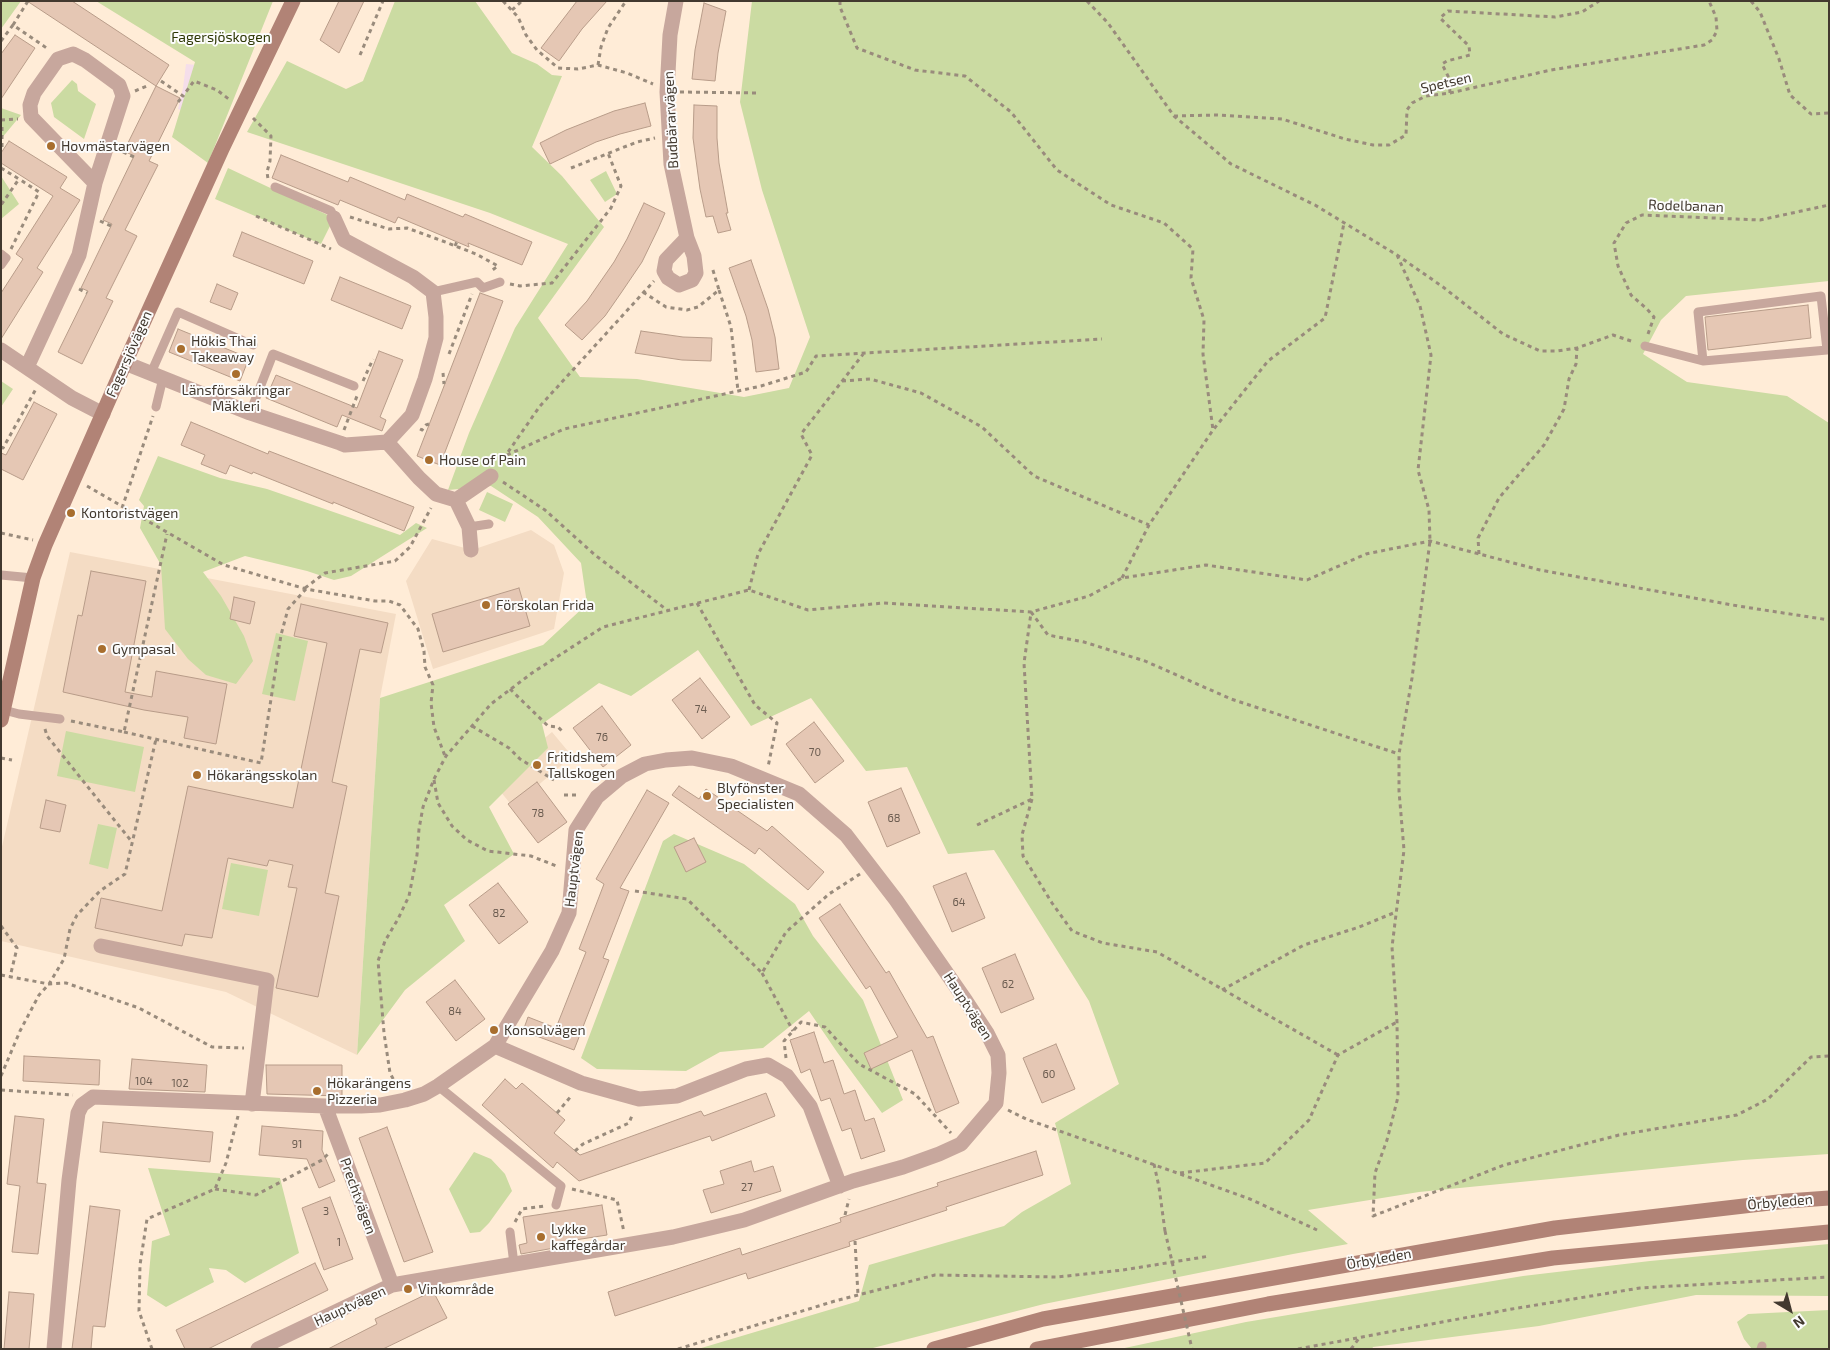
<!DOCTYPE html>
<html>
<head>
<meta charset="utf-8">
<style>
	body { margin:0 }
	#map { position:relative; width:1830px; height:1350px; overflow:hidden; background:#ffecd7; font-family:"Exo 2",sans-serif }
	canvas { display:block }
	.frame { position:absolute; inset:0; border:2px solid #42392f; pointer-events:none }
	.north { position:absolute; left:1765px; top:1285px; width:50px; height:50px; -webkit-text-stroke:4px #fcfcfc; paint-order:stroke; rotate:143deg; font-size:14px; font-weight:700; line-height:20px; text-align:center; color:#42392f }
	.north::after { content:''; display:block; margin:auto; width:18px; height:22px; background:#42392f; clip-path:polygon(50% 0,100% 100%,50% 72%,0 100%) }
</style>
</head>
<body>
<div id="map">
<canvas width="1830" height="1350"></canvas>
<div class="frame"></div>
<div class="north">N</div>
</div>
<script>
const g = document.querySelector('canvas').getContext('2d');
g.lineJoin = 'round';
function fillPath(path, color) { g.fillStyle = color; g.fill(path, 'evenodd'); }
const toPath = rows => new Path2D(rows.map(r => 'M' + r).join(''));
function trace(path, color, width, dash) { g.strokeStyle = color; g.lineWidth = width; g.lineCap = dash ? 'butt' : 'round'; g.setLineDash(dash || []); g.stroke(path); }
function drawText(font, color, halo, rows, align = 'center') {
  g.font = font + ' "Exo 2",sans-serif'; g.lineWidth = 4; g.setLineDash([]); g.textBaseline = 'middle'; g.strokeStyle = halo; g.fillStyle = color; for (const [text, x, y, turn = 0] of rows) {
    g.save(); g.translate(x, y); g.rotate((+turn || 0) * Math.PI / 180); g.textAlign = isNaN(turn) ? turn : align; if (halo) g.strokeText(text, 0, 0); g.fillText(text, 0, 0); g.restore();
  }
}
fillPath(toPath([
	[186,64,219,67,202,119,178,109,183,88]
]), '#f5deea');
fillPath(toPath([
	[531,530,554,545,564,573,554,629,433,669,406,581,432,539,472,550],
	[70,552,396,614,380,698,357,1055,226,992,1,941,1,851],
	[552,732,572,756,513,807,492,781]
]), '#f4dcc4');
fillPath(toPath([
	[1,1,21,1,1,29],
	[96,1,273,1,208,163,172,137,195,62],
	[395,1,475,1,512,53,537,64,552,75,562,76,532,147,562,176,604,227,538,318,580,377,637,379,744,397,789,388,810,337,762,190,740,102,752,1,1829,1,1829,281,1686,296,1661,320,1643,354,1687,382,1787,396,1829,423,1829,1154,1743,1160,1419,1192,1308,1210,1348,1244,1293,1254,1044,1304,869,1349,698,1349,859,1301,869,1265,1004,1226,1022,1212,1071,1184,1055,1123,1119,1084,1089,1001,994,850,948,854,907,767,866,771,811,698,751,726,698,650,631,696,599,683,542,724,548,748,489,807,514,854,444,905,465,941,405,990,357,1055,380,698,543,645,587,604,581,563,538,517,491,486,448,490,469,433,515,328,568,244,490,213,247,132,287,61,346,89,363,81],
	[72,80,77,84,78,91,96,104,84,139,54,117,51,103],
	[1,108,21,115,1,139],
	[228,168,334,218,321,244,215,199],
	[606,171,617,194,605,202,590,180],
	[1,176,19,204,1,219],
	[1,381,13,389,1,407],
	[158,456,220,478,267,489,400,535,416,523,427,528,351,576,334,580,307,571,245,556,203,572,221,596,244,636,253,661,236,684,206,675,188,659,165,629,161,565,140,528,144,506,139,500],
	[487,492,513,504,505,522,479,510],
	[276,633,308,641,295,701,262,694],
	[66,731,144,747,135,792,57,776],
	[98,824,117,828,108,869,89,864],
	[674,834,744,864,795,904,813,936,863,1000,903,1100,882,1113,837,1052,809,1011,763,1048,720,1052,686,1071,597,1069,581,1058,663,841],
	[231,863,268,870,259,916,222,909],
	[474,1152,491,1159,505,1174,512,1191,489,1223,480,1232,470,1233,449,1189],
	[148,1168,280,1178,299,1253,245,1283,226,1270,209,1268,214,1282,166,1307,147,1295,152,1241,170,1235],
	[1829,1244,1828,1296,1696,1295,1539,1326,1373,1347,1372,1349,1120,1349,1246,1322,1523,1276,1650,1261],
	[1829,1310,1829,1349,1752,1349,1744,1339,1737,1322,1748,1314]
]), '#cbdba2');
const building = toPath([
	[27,1,72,1,169,65,156,86,180,98,149,161,158,165,125,230,137,236,106,298,113,301,82,364,58,352,88,291,81,288,112,224,103,220,134,156,124,151,156,86,27,1],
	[339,1,364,1,339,53,320,40,339,1],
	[577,1,607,1,582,29,559,61,541,48,577,1],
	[704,3,726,11,718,53,715,81,692,79,695,50,704,3],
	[15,35,35,48,1,99,1,54,15,35],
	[645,103,651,126,620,134,596,142,550,164,540,143,566,130,614,111,645,103],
	[694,105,717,106,717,138,719,163,728,213,726,213,731,230,718,233,713,216,706,217,700,189,693,138,694,105],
	[9,141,67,177,60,188,80,200,37,268,43,272,1,339,1,293,23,259,16,254,53,196,1,163,1,153,9,141],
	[281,155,348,182,350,177,405,200,407,194,463,217,465,214,532,242,522,265,468,243,469,247,398,217,395,223,340,200,338,205,272,178,281,155],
	[644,203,665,213,658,229,642,262,621,293,605,316,582,340,565,325,587,301,614,262,627,239,644,203],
	[242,232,313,261,304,284,233,256,242,232],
	[751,260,768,309,775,337,779,369,756,372,752,340,746,316,729,268,751,260],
	[340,277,411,306,402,329,331,300,340,277],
	[217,284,238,293,231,310,210,302,217,284],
	[480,293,503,301,440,465,417,456,480,293],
	[1808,305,1811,338,1708,350,1705,317,1808,305],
	[178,329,249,358,240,381,169,352,178,329],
	[641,331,683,337,712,338,711,361,682,360,635,353,641,331],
	[379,351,403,360,380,417,386,420,382,431,342,415,337,427,266,398,276,375,357,408,379,351],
	[34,402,57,414,23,480,1,469,1,453,6,455,34,402],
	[191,422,268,454,269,451,414,507,404,531,333,502,333,504,253,472,252,474,230,465,226,474,201,464,205,455,181,445,191,422],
	[91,571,146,581,125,692,152,697,156,671,227,684,216,744,184,738,188,717,144,710,63,692,78,615,82,616,91,571],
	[519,588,530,626,443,652,432,614,519,588],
	[234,597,255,602,250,624,230,619,234,597],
	[301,604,388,623,381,653,360,649,332,782,347,786,325,893,339,896,318,997,276,988,297,888,288,887,293,865,269,860,267,866,228,858,212,938,185,934,182,946,95,928,101,898,162,911,188,786,293,808,327,643,294,636,301,604],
	[700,678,730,717,702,739,672,700,700,678],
	[602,706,631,745,603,767,573,728,602,706],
	[814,722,844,761,815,783,786,744,814,722],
	[537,782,567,822,538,843,508,804,537,782],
	[679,786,699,799,706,789,767,831,772,826,824,872,808,890,759,848,755,854,672,795,679,786],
	[901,788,920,833,887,847,868,802,901,788],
	[647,790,669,803,620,888,629,891,603,958,609,960,574,1050,523,1031,528,1017,556,1028,586,952,579,949,604,884,596,879,647,790],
	[46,800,66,805,60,832,40,828,46,800],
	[694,838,706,862,686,872,674,847,694,838],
	[966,873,985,918,952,932,933,886,966,873],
	[498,883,528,922,499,944,469,905,498,883],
	[840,904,886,973,889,971,927,1038,933,1036,959,1103,936,1113,912,1050,871,1069,864,1053,898,1037,870,986,866,989,819,918,840,904],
	[1015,954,1034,999,1001,1013,982,968,1015,954],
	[455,980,485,1019,456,1041,426,1002,455,980],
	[814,1032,824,1063,833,1060,844,1094,855,1090,865,1121,874,1118,885,1151,861,1159,851,1128,842,1131,830,1098,821,1101,810,1069,801,1073,790,1040,814,1032],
	[1056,1044,1075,1089,1042,1103,1023,1058,1056,1044],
	[24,1056,100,1060,99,1085,23,1081,24,1056],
	[132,1059,207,1065,205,1092,129,1089,132,1059],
	[266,1065,342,1065,342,1096,267,1094,266,1065],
	[505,1079,516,1089,522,1083,565,1120,554,1133,580,1155,701,1111,704,1116,766,1093,775,1116,712,1141,710,1136,579,1181,557,1162,553,1168,482,1105,505,1079],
	[15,1116,44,1119,37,1183,46,1184,38,1254,12,1252,20,1186,7,1184,15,1116],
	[103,1122,213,1132,210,1162,100,1152,103,1122],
	[262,1126,323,1131,322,1150,335,1181,319,1188,307,1159,259,1155,262,1126],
	[387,1127,433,1252,404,1262,359,1138,387,1127],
	[1036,1151,1043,1175,946,1207,947,1210,849,1242,850,1246,748,1279,746,1273,615,1316,608,1292,740,1248,742,1255,841,1222,840,1218,938,1186,937,1183,1036,1151],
	[751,1161,754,1172,773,1166,781,1191,711,1213,703,1190,724,1184,720,1171,751,1161],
	[330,1197,353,1259,324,1270,302,1208,330,1197],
	[602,1205,607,1235,575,1240,576,1244,521,1254,519,1245,527,1243,523,1217,602,1205],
	[90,1206,120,1210,105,1327,93,1326,91,1349,72,1349,90,1206],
	[315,1263,328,1290,208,1349,185,1349,176,1330,315,1263],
	[433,1291,447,1318,383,1349,328,1349,377,1324,375,1319,433,1291],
	[9,1292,34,1294,29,1349,4,1349,9,1292]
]);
fillPath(building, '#e5c7b4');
trace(building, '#b89c89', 1);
trace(toPath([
	[503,1,518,17,526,35,537,50,558,68,578,69,598,65,627,73,653,84],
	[840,1,840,7,857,48,915,70,965,76,1011,112,1057,170,1111,205,1164,223,1193,249,1191,278,1204,320,1203,354,1213,430],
	[1087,1,1108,23,1174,116,1231,164,1315,205,1397,255,1443,287,1503,334,1540,351,1557,351,1577,348,1613,335,1634,342],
	[1751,1,1760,12,1779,59,1790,95,1811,114,1829,113],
	[512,10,522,1],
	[13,25,28,1],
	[1,41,13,25,48,49],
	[360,55,383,1],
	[598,65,601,47,608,28,626,1],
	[161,81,183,96,194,81,217,90,230,100],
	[135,91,147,86],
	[680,92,759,93],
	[1450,93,1449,78,1442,64,1447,61,1470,55,1469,46,1440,18,1448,11,1555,17,1582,12,1599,1],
	[178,102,183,96],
	[1174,116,1216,115,1282,119,1345,139,1373,145,1389,145,1406,135,1407,110,1412,103,1426,96,1450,93,1551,70,1704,45,1712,40,1717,31,1716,17,1709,1],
	[253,118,271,136,270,161,267,172,268,179],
	[1,120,18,119],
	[2,127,2,147,4,148],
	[123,152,134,157],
	[1,168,19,179,1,205],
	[571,168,637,142,655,138],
	[256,216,331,249],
	[350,217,389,229,407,228,440,240,476,254,498,266,491,271],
	[100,221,111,226],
	[455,246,458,239],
	[11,249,39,192,19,179],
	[1397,255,1420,306,1431,355,1418,470,1429,510,1430,541,1412,678,1399,754,1399,791,1404,850,1392,947,1397,1022,1398,1097,1387,1140,1375,1173,1373,1216,1504,1165,1619,1135,1737,1115,1768,1099,1811,1057,1829,1056],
	[510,284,520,286,552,283,611,208,621,186,608,153],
	[79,289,87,293],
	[719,290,731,327,738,391],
	[643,292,666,307,687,310,698,307,719,290,712,267],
	[1648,334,1654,317,1647,309,1631,295,1618,266,1614,243,1626,223,1642,215,1760,220,1829,205],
	[449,354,472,294],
	[443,373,444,384],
	[363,381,373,359],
	[842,381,870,379,921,393,982,427,1034,476,1149,525],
	[420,429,422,430,426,425,429,424],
	[344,430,357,396],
	[1,447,3,448,36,389],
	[507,455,564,429,761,386,806,372,816,356,1102,339],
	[499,465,540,406,654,281],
	[503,482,545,510,595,555,667,610],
	[87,486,224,565,306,589,375,601,389,601,400,605,418,629,424,651,425,667,433,685,431,703,434,727,445,756],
	[122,508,153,416],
	[1,533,33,540],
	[1479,554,1478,538,1499,498,1544,445,1564,409,1569,379,1576,364,1577,348],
	[1122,578,1149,525,1213,430,1268,361,1325,318,1344,223],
	[305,588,325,573,395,561,410,547,431,508],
	[749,590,758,554,812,455,801,434,864,353],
	[697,603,755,705,777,723,768,767],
	[1031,612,1048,635,1084,642,1145,661,1231,699,1399,754],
	[510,689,548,726,558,727,562,731],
	[71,721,124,732,167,534],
	[472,726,509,748,520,759,554,780],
	[45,729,47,736,132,842],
	[124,732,261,763,281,635,288,609,306,589],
	[1,758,12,760],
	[434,780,438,803,452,826,467,840,488,851,531,856,559,867],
	[564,795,580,795],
	[1032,799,1022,835,1023,856,1052,903,1072,931,1103,943,1157,952,1338,1055],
	[977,825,1032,799,1024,663,1031,613],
	[635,891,687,899,762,973,786,932,829,894,860,874],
	[1,926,17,948,10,977],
	[762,973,793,1031],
	[1,975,49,984,66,983,139,1008,212,1047,244,1048],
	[1222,990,1304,945,1359,927,1396,912],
	[786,1058,784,1041,801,1022,825,1027,859,1064,915,1094,951,1133],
	[1,1076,20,1031,39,995,49,984,64,959,70,929,77,915,100,891,125,874,156,739],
	[397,1086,390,1073,384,1033,378,961,385,941,398,919,409,896,417,855,419,829,423,807,434,779,446,756,491,704,532,673,603,627,749,590,808,610,883,603,1031,612,1089,596,1122,578,1206,565,1307,580,1366,554,1430,541,1540,570,1738,606,1829,620],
	[1,1090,73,1095],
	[1008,1110,1026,1119,1250,1199,1317,1230],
	[557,1113,572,1095],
	[575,1151,583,1144,629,1123,633,1113],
	[1154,1164,1159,1187,1165,1231],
	[1180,1173,1265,1163,1309,1120,1338,1055,1397,1022],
	[215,1189,256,1195,322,1160,328,1154],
	[572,1189,617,1200,624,1232],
	[845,1215,849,1199],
	[515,1222,522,1209,545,1206],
	[855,1241,858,1295],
	[152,1349,139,1311,140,1265,147,1219,215,1189,226,1163,238,1116],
	[678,1349,835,1301,935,1275,1057,1277,1123,1270,1210,1256],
	[1298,1349,1512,1309,1640,1288,1829,1277],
	[1351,1349,1360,1337]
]), '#998b7c', 3, [4, 4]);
trace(toPath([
	[275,187,331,211,334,218],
	[1,254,6,258,1,265],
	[433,292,477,282,483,288,500,282],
	[1821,296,1827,350,1703,361,1698,312,1821,296],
	[1645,346,1703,361],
	[151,373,178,312,253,345],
	[156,407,163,378],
	[250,413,273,354,354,386],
	[469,527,489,524],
	[1,575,33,578],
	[4,710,19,714,60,719],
	[438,1086,561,1186,556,1205],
	[510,1232,514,1264],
	[1761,1349,1762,1346]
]), '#c7a79d', 9);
trace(toPath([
	[676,1,670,35,667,92,671,164,687,238,694,256,696,273,692,280,679,285,668,278,664,271,666,260,687,238],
	[334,218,344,240,413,277,433,292,436,317,436,338,425,379,412,415,387,442],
	[1,350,72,398,103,414],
	[125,363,250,413,340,443,345,445,387,442,419,478,436,494,456,500,491,476],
	[27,367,79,255,95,183,123,96,119,85,85,60,73,54,58,59,34,93,30,105,31,117,95,183],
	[456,500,469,527,471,550],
	[101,946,267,980,252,1104],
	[495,1046,581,1083,639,1099,677,1096,746,1069,768,1065,787,1076,810,1106,840,1186],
	[325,1106,392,1285],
	[54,1349,69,1180,78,1113,82,1105,93,1097,325,1106,361,1106,380,1105,405,1100,424,1094,438,1086,495,1046,552,951,569,913,576,830,597,797,622,776,645,764,666,760,692,758,731,766,799,794,846,835,896,900,966,1001,987,1033,998,1055,999,1073,996,1103,961,1144,939,1154,903,1167,853,1181,744,1220,673,1237,392,1285,258,1349]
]), '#c7a79d', 15);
trace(toPath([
	[1,720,33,578,45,545,125,363,222,149,293,1],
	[934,1349,1043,1319,1555,1228,1787,1201,1829,1198],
	[1037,1349,1268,1304,1553,1258,1829,1232]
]), '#b18376', 15);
trace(toPath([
	[1165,1231,1192,1349]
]), '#998b7c', 3, [4, 4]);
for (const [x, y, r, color] of [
	[51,146,5,"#a86e2e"],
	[181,349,5,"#a86e2e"],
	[236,374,5,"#a86e2e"],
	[429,460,5,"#a86e2e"],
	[71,513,5,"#a86e2e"],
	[486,605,5,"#a86e2e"],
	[102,649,5,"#a86e2e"],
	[537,765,5,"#a86e2e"],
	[197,775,5,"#a86e2e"],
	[707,796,5,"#a86e2e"],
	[494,1030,5,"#a86e2e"],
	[317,1091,5,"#a86e2e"],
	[541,1237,5,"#a86e2e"],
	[408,1289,5,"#a86e2e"]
]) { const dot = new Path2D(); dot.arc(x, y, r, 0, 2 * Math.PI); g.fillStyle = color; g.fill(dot); trace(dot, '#fcfcfc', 2); }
drawText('11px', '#6b5c50', null, [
	["74",701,709],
	["76",602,737],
	["70",815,752],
	["78",538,813],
	["68",894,818],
	["64",959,902],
	["82",499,913],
	["62",1008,984],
	["84",455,1011],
	["60",1049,1074],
	["104",144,1081],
	["102",180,1083],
	["91",297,1144],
	["27",747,1187],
	["3",326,1211],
	["1",339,1242]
]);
drawText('14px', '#2d3704', '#fcfcfc', [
	["Fagersjöskogen",221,37]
]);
drawText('14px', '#42392f', '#fcfcfc', [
	["Spetsen",1446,83,-13],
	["Budbärarvägen",671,120,-93],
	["Rodelbanan",1686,206,2],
	["Fagersjövägen",129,354,-66],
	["Hauptvägen",574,869,-83],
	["Hauptvägen",968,1006,57],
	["Prechtvägen",358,1196,70],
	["Örbyleden",1780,1202,-5],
	["Örbyleden",1379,1259,-10],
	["Hauptvägen",350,1306,-25]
]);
drawText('14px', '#42392f', '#fcfcfc', [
	["Hovmästarvägen",61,146],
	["Hökis Thai",191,341],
	["Takeaway",191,357],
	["Länsförsäkringar",236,390,"center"],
	["Mäkleri",236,406,"center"],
	["House of Pain",439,460],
	["Kontoristvägen",81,513],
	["Förskolan Frida",496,605],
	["Gympasal",112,649],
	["Fritidshem",547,757],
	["Tallskogen",547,773],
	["Hökarängsskolan",207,775],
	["Blyfönster",717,788],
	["Specialisten",717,804],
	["Konsolvägen",504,1030],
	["Hökarängens",327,1083],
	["Pizzeria",327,1099],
	["Lykke",551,1229],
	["kaffegårdar",551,1245],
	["Vinkområde",418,1289]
], 'left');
</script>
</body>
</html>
